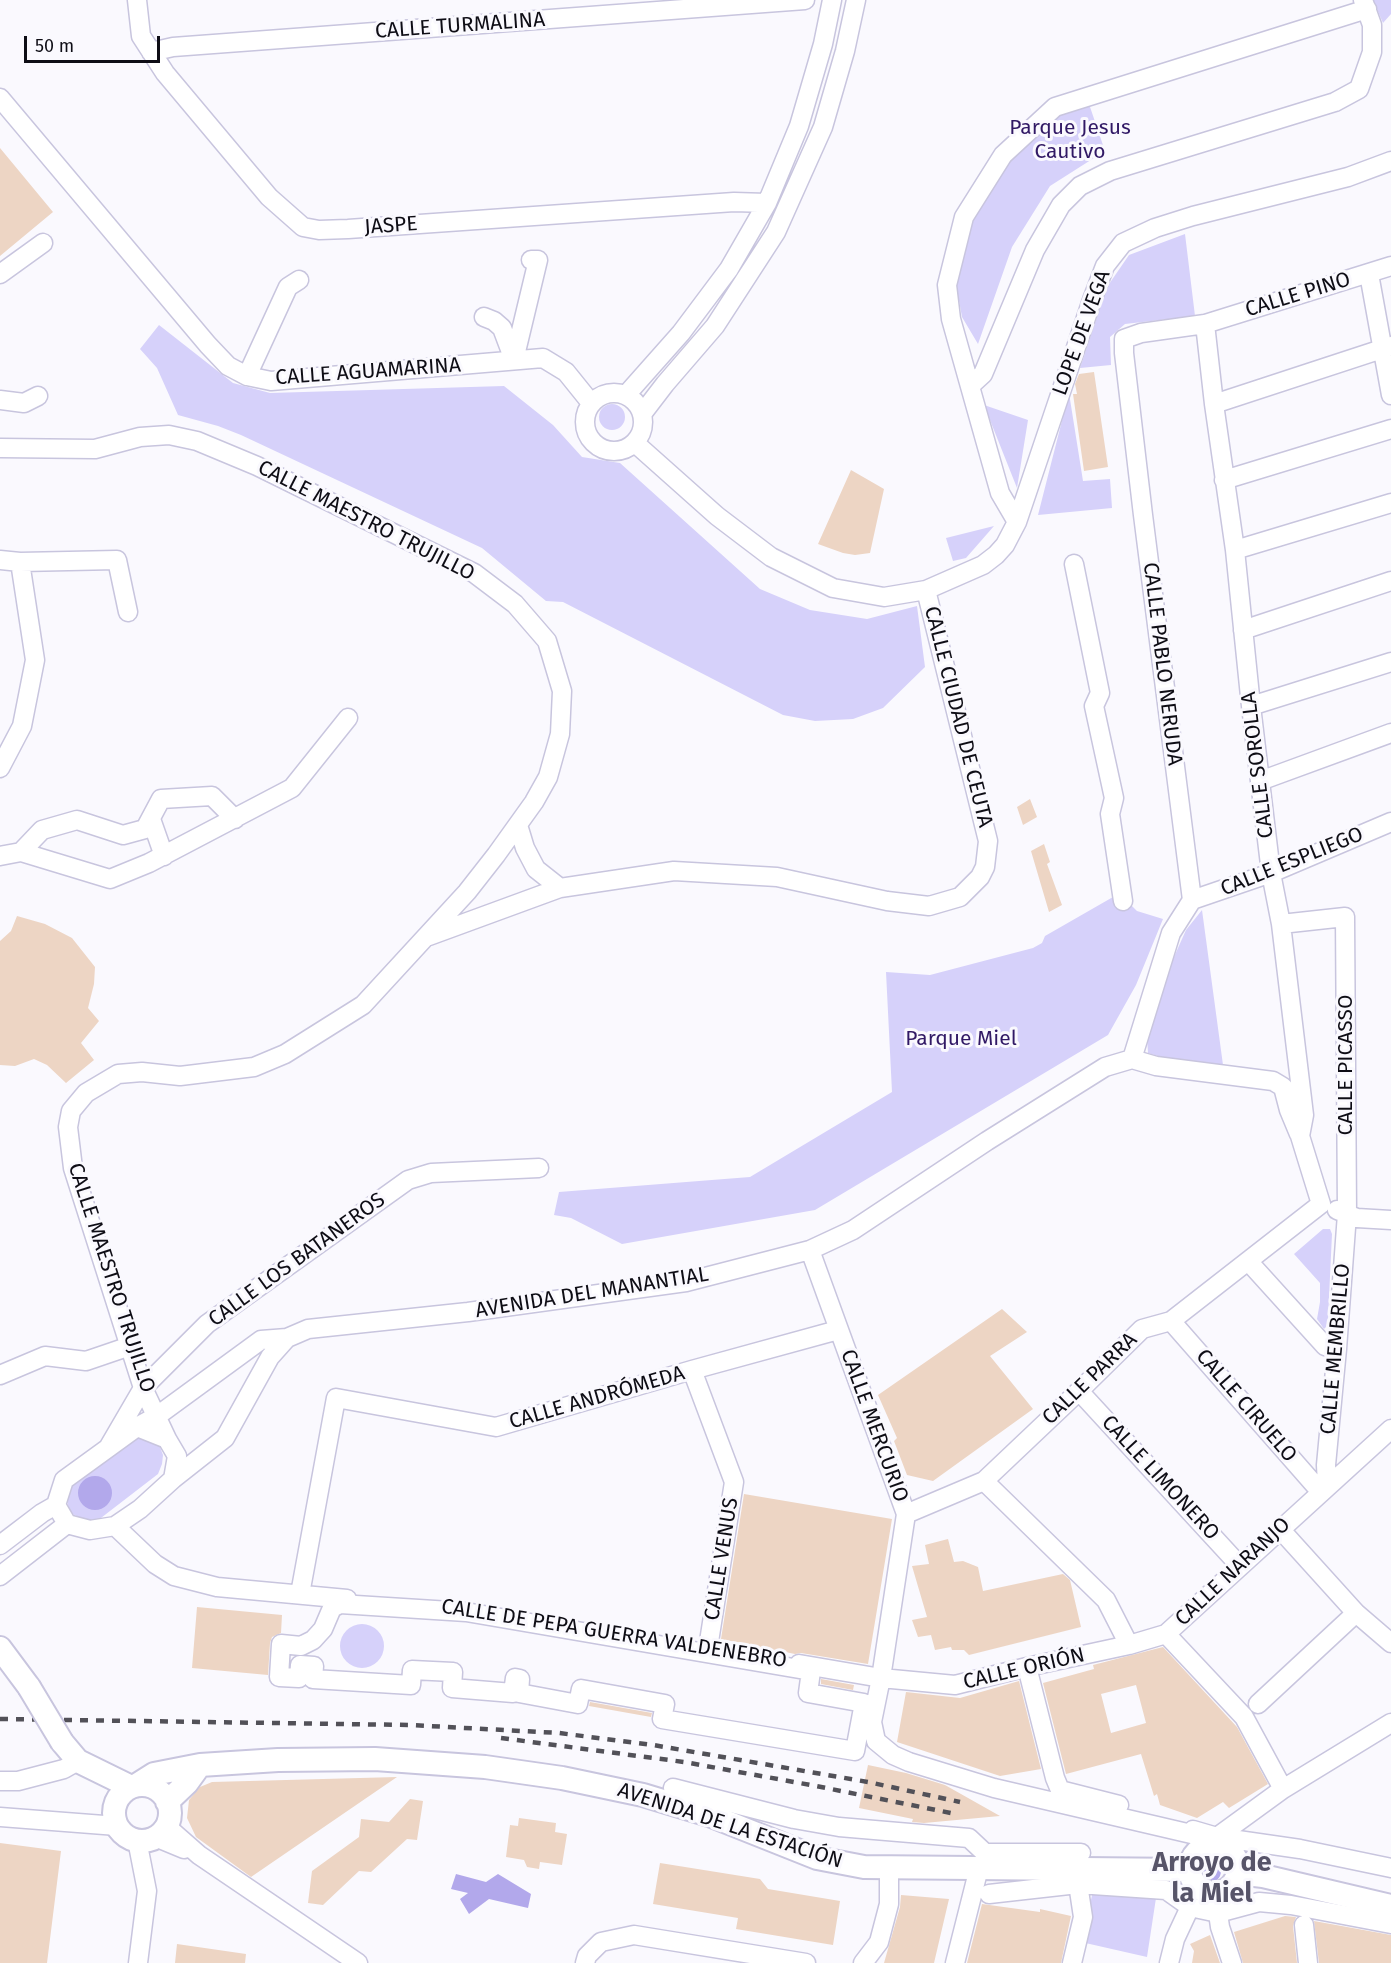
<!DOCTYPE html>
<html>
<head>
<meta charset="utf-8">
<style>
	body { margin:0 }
	#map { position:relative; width:1391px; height:1963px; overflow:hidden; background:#faf9fe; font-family:"Fira Sans",sans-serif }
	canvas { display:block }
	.scale { position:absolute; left:24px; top:36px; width:136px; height:27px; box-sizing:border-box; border:3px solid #0e0d15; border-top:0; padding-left:8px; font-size:18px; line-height:21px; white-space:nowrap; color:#0e0d15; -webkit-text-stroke:4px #faf9fe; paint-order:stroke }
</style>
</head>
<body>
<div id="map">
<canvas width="1391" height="1963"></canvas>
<div class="scale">50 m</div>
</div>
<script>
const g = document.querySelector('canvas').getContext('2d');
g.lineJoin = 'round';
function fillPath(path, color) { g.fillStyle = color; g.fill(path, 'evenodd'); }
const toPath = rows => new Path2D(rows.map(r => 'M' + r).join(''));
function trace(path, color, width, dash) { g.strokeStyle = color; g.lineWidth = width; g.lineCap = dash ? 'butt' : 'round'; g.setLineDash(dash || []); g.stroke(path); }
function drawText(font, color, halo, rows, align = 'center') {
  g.font = font + ' "Fira Sans",sans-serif'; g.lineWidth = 6; g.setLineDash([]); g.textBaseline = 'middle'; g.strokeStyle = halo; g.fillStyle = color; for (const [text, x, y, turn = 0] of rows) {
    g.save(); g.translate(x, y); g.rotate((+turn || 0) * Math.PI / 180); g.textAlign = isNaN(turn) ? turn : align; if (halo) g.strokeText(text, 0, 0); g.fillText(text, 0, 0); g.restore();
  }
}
fillPath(toPath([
	[1373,0,1391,0,1391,14,1383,23],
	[1089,104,1105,151,1050,186,1012,247,978,344,962,317,956,284,971,222,1011,157,1058,114],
	[1185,234,1195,316,1125,324,1110,337,1111,365,1080,368,1107,287,1129,255],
	[159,325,233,383,270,393,504,386,553,425,582,457,620,463,760,589,810,610,867,619,917,606,925,667,883,708,853,719,815,721,783,715,563,602,546,601,482,548,241,435,218,426,178,415,157,368,140,349],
	[1069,393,1083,481,1110,479,1112,508,1038,515],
	'599 417a13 13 0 1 1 26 0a13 13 0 1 1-26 0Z',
	[984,405,1028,420,1017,488],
	[994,526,966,558,953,561,946,538],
	[1113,897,1130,904,1137,911,1163,919,1136,985,1108,1035,815,1210,622,1244,571,1218,554,1215,559,1192,750,1177,892,1092,886,972,930,975,1033,948,1042,943,1045,936],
	[1202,910,1223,1065,1182,1063,1148,1053,1147,1037,1170,966,1186,930],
	[1323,1229,1330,1229,1332,1234,1328,1319,1326,1327,1324,1329,1317,1319,1320,1302,1320,1283,1294,1254],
	[144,1436,160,1447,163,1455,162,1464,158,1474,97,1521,90,1522,70,1513,66,1497,71,1484,132,1437],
	'340 1646a22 22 0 1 1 44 0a22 22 0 1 1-44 0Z',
	[1094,1887,1156,1898,1147,1957,1081,1942]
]), '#d6d1fa');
fillPath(toPath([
	'78 1493a17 17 0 1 1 34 0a17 17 0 1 1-34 0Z',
	'1197 1871a12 12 0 1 1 24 0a12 12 0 1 1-24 0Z',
	[456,1874,486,1882,498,1874,531,1894,528,1908,489,1899,469,1914,460,1899,468,1893,451,1889]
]), '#b2a8eb');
fillPath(toPath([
	[0,148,53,212,0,256],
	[1094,372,1108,467,1084,471,1073,394,1077,394,1075,384,1079,374],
	[851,470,884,489,870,553,855,555,843,553,818,544],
	[1030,799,1037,817,1023,825,1017,807],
	[1044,844,1050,862,1047,864,1062,905,1049,912,1031,851],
	[17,916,45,924,72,938,95,967,94,984,88,1008,99,1021,81,1043,94,1060,66,1083,47,1065,34,1059,15,1066,0,1065,0,941,11,931],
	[1002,1309,1027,1332,990,1356,1033,1409,933,1481,907,1475,894,1441,897,1438,878,1395],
	[744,1494,892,1519,868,1664,801,1653,795,1654,721,1639],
	[948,1539,954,1562,963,1561,978,1567,983,1591,1063,1574,1070,1580,1081,1627,969,1655,964,1650,952,1650,951,1647,935,1650,931,1635,918,1637,912,1620,927,1617,912,1566,929,1564,925,1545],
	[197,1607,282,1615,281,1633,272,1637,270,1643,268,1675,192,1668],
	[1163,1647,1237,1727,1268,1784,1229,1808,1223,1802,1197,1818,1160,1805,1157,1794,1154,1796,1141,1754,1066,1774,1043,1683,1094,1669,1093,1665],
	[1136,1685,1146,1723,1111,1733,1101,1694],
	[821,1679,854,1685,853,1690,821,1684],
	[1019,1681,1041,1769,1000,1776,897,1742,906,1692,960,1698],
	[590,1702,652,1713,651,1717,589,1706],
	[868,1765,906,1773,945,1785,1000,1816,924,1823,912,1822,913,1819,859,1808],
	[397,1777,251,1877,196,1837,187,1818,189,1800,200,1787,212,1782],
	[410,1799,423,1801,417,1840,407,1839,371,1872,359,1871,323,1905,308,1903,312,1871,359,1837,361,1819,389,1822],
	[519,1818,556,1823,555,1832,567,1834,562,1865,540,1862,539,1869,527,1867,524,1860,506,1857,510,1825,518,1826],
	[0,1843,61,1851,47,1963,0,1963],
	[660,1863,760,1879,768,1889,840,1901,833,1945,736,1929,738,1918,653,1904],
	[901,1895,949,1899,934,1963,884,1963,900,1907],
	[982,1904,1040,1912,1040,1909,1071,1916,1061,1963,967,1963],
	[1285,1916,1296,1917,1293,1926,1297,1963,1243,1963,1234,1932],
	[1314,1921,1391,1935,1391,1963,1319,1963],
	[1210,1935,1220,1963,1192,1963,1194,1951,1190,1944],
	[177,1944,246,1954,245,1963,175,1963]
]), '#edd5c4');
const minor = toPath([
	[137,0,141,36,165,73,269,197,303,227,319,230,348,229,734,202,767,203],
	[151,52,173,47,805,0],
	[0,98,208,345,228,366,247,376,271,381,543,358,566,372,591,403],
	[0,274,43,243],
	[1369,274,1391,395],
	[484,317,494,321,502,328,514,360,538,260,531,260],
	[1205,324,1214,404,1235,550,1251,706,1271,873,1281,924,1304,1115,1300,1136,1321,1204],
	[247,376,288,287,299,280],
	[971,385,983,374,1035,250,1061,205,1080,186,1110,171,1335,102,1359,89,1372,52,1372,25,1363,0],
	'585 422a29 29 0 1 1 58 0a29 29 0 1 1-58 0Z',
	[626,395,681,333,729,269,767,203,799,126,823,44,832,0],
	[0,400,24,403,38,396],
	[1214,404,1391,346],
	[642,414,665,384,715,326,776,232,823,127,845,51,856,0],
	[635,443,717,516,771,557,833,588,884,597,926,590,983,565,996,555,1005,545,1017,522,1092,300,1105,266,1123,243,1155,228,1193,216,1348,177,1391,161],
	[0,448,95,449,140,437,169,435,197,441,257,466,474,573,515,604,547,641,562,691,560,734,548,777,534,802,496,855,467,892,363,1005,285,1054,254,1067,180,1076,142,1072,118,1074,86,1093,71,1111,68,1127,73,1168,143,1388,167,1439],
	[1224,480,1391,429],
	[1017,522,1000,493,951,319,947,285,964,217,1003,155,1055,107,1367,9],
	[1235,550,1391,503],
	[0,560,20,562,117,560,128,612],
	[1074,564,1100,693,1094,706,1114,798,1110,814,1123,901],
	[1243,630,1391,581],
	[1251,706,1391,662],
	[0,768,22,726,35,660,20,562],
	[1260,781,1391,733],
	[151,819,164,856],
	[518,825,525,848,536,869,560,888],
	[21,852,42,830,77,820,123,835,145,829,161,799,212,796,235,819],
	[0,856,21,852,110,879,149,863,292,788,348,718],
	[1192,900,1271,873,1391,822],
	[1281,924,1345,917,1347,1214,1337,1349,1326,1465,1327,1485],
	[429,936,560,888,674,871,777,877,887,901,929,906,960,897,980,877,985,867,988,841,926,590],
	[1132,1059,1171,933,1192,900,1143,515,1124,353,1124,339,1141,333,1205,324,1391,266],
	[1132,1059,1156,1066,1273,1081,1283,1087,1289,1110,1299,1134],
	[1337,1210,1357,1218,1391,1220],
	[810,1250,906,1514,881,1678,872,1722,876,1741,893,1755,909,1762,994,1788,1200,1836,1207,1846],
	[1248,1261,1325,1346,1337,1349],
	[1171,1321,1320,1491],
	[692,1370,734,1482,708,1648],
	[0,1375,45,1356,86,1361,130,1346],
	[1079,1391,1240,1566],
	[137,1427,157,1416,261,1340,287,1338,308,1329,468,1312,686,1282,810,1250,853,1230,987,1141,1105,1067,1132,1059],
	[137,1427,167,1439,177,1456,173,1479,140,1509,115,1526,90,1530,67,1524,56,1505,64,1480,137,1427],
	[108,1448,143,1388,207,1324,408,1180,431,1173,539,1168],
	[173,1479,225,1438,270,1357,287,1338],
	[984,1481,1079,1391,1142,1329,1171,1321,1321,1204],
	[906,1514,984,1481,1106,1600,1129,1645],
	[115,1526,155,1564,174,1576,217,1587,347,1599],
	[1280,1529,1356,1613,1391,1643],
	[0,1545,42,1513,56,1505],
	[0,1576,67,1524],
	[300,1594,336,1398,496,1427,692,1370,838,1330],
	[340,1604,466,1612,811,1671,808,1693,864,1703,855,1751,662,1719,665,1704,581,1689,578,1704,519,1693,520,1679,515,1678,513,1693,452,1688,453,1672,412,1670,411,1685,313,1679,314,1666,300,1665,299,1678,279,1677,281,1644,301,1646,313,1640,323,1629,332,1608,340,1604],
	[1166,1634,1244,1717,1283,1789],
	[799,1664,881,1678,955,1685,1027,1667,1129,1645,1166,1634,1391,1429],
	[1027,1667,1055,1778,1060,1790,1119,1805],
	[1258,1704,1356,1613],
	[0,1781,18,1781,64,1769,78,1761],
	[673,1788,794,1819,839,1827,969,1838,985,1853,1081,1853],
	[0,1817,117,1826],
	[166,1826,199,1855,358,1963],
	[1193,1830,1217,1837,1300,1849,1391,1868],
	[155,1837,184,1849],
	[137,1840,147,1891,138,1963],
	[1217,1844,1217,1837,1283,1789,1391,1723],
	[989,1894,1078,1884,1166,1890,1190,1907,1218,1913,1259,1902,1291,1905,1391,1924],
	[1218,1913,1220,1927,1232,1963],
	[1304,1925,1308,1963],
	[585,1963,587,1956,601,1942,634,1935,806,1963],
	[863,1963,879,1942,889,1904,889,1868],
	[955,1963,979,1868],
	[1072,1963,1083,1917,1078,1884],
	[1169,1963,1175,1939,1190,1907]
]);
const major = toPath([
	[0,1648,29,1687],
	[62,1742,78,1761,131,1787],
	'114 1813a28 28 0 1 1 56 0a28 28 0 1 1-56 0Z',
	[135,1786,154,1774,200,1765,278,1760,375,1759,485,1767,562,1778,643,1795,709,1815,817,1858,864,1867,1190,1870],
	[167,1802,187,1783,200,1765],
	'1190 1869a24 24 0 1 1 48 0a24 24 0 1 1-48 0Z',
	[1237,1873,1263,1876,1391,1906]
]);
trace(minor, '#c8c5de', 21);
trace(major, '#c8c5de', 26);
trace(minor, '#fff', 18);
trace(major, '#fff', 22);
trace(toPath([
	[0,1719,410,1725,559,1733,653,1745,868,1782,960,1802],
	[501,1738,684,1762,816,1786,956,1814]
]), '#525158', 4.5, [8, 8]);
const majorBridge = toPath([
	[29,1687,62,1742]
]);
trace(majorBridge, '#c8c5de', 26, []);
trace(majorBridge, '#fff', 22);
drawText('21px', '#0e0d15', '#faf9fe', [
	["CALLE TURMALINA",460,26,-4],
	["JASPE",391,226,-4],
	["CALLE PINO",1298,295,-17],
	["LOPE DE VEGA",1082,333,-70],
	["CALLE AGUAMARINA",368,372,-4],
	["CALLE MAESTRO TRUJILLO",366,521,27],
	["CALLE PABLO NERUDA",1162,664,83],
	["CALLE CIUDAD DE CEUTA",958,717,76],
	["CALLE SOROLLA",1258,765,-97],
	["CALLE ESPLIEGO",1292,862,-22],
	["CALLE PICASSO",1346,1065,-90],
	["CALLE LOS BATANEROS",297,1260,-36],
	["CALLE MAESTRO TRUJILLO",111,1278,72],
	["AVENIDA DEL MANANTIAL",592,1293,-9],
	["CALLE MEMBRILLO",1336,1349,-85],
	["CALLE PARRA",1090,1379,-44],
	["CALLE ANDRÓMEDA",597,1398,-16],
	["CALLE CIRUELO",1246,1406,49],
	["CALLE MERCURIO",874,1426,70],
	["CALLE LIMONERO",1160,1478,47],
	["CALLE VENUS",722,1559,-81],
	["CALLE NARANJO",1233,1572,-43],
	["CALLE DE PEPA GUERRA VALDENEBRO",614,1634,9],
	["CALLE ORIÓN",1024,1669,-13],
	["AVENIDA DE LA ESTACIÓN",730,1826,18]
]);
drawText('21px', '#311965', '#faf9fe', [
	["Parque Jesus",1070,128],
	["Cautivo",1070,152],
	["Parque Miel",961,1039]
]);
drawText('bold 27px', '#575469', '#faf9fe', [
	["Arroyo de",1212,1863],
	["la Miel",1212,1894]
]);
</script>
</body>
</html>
